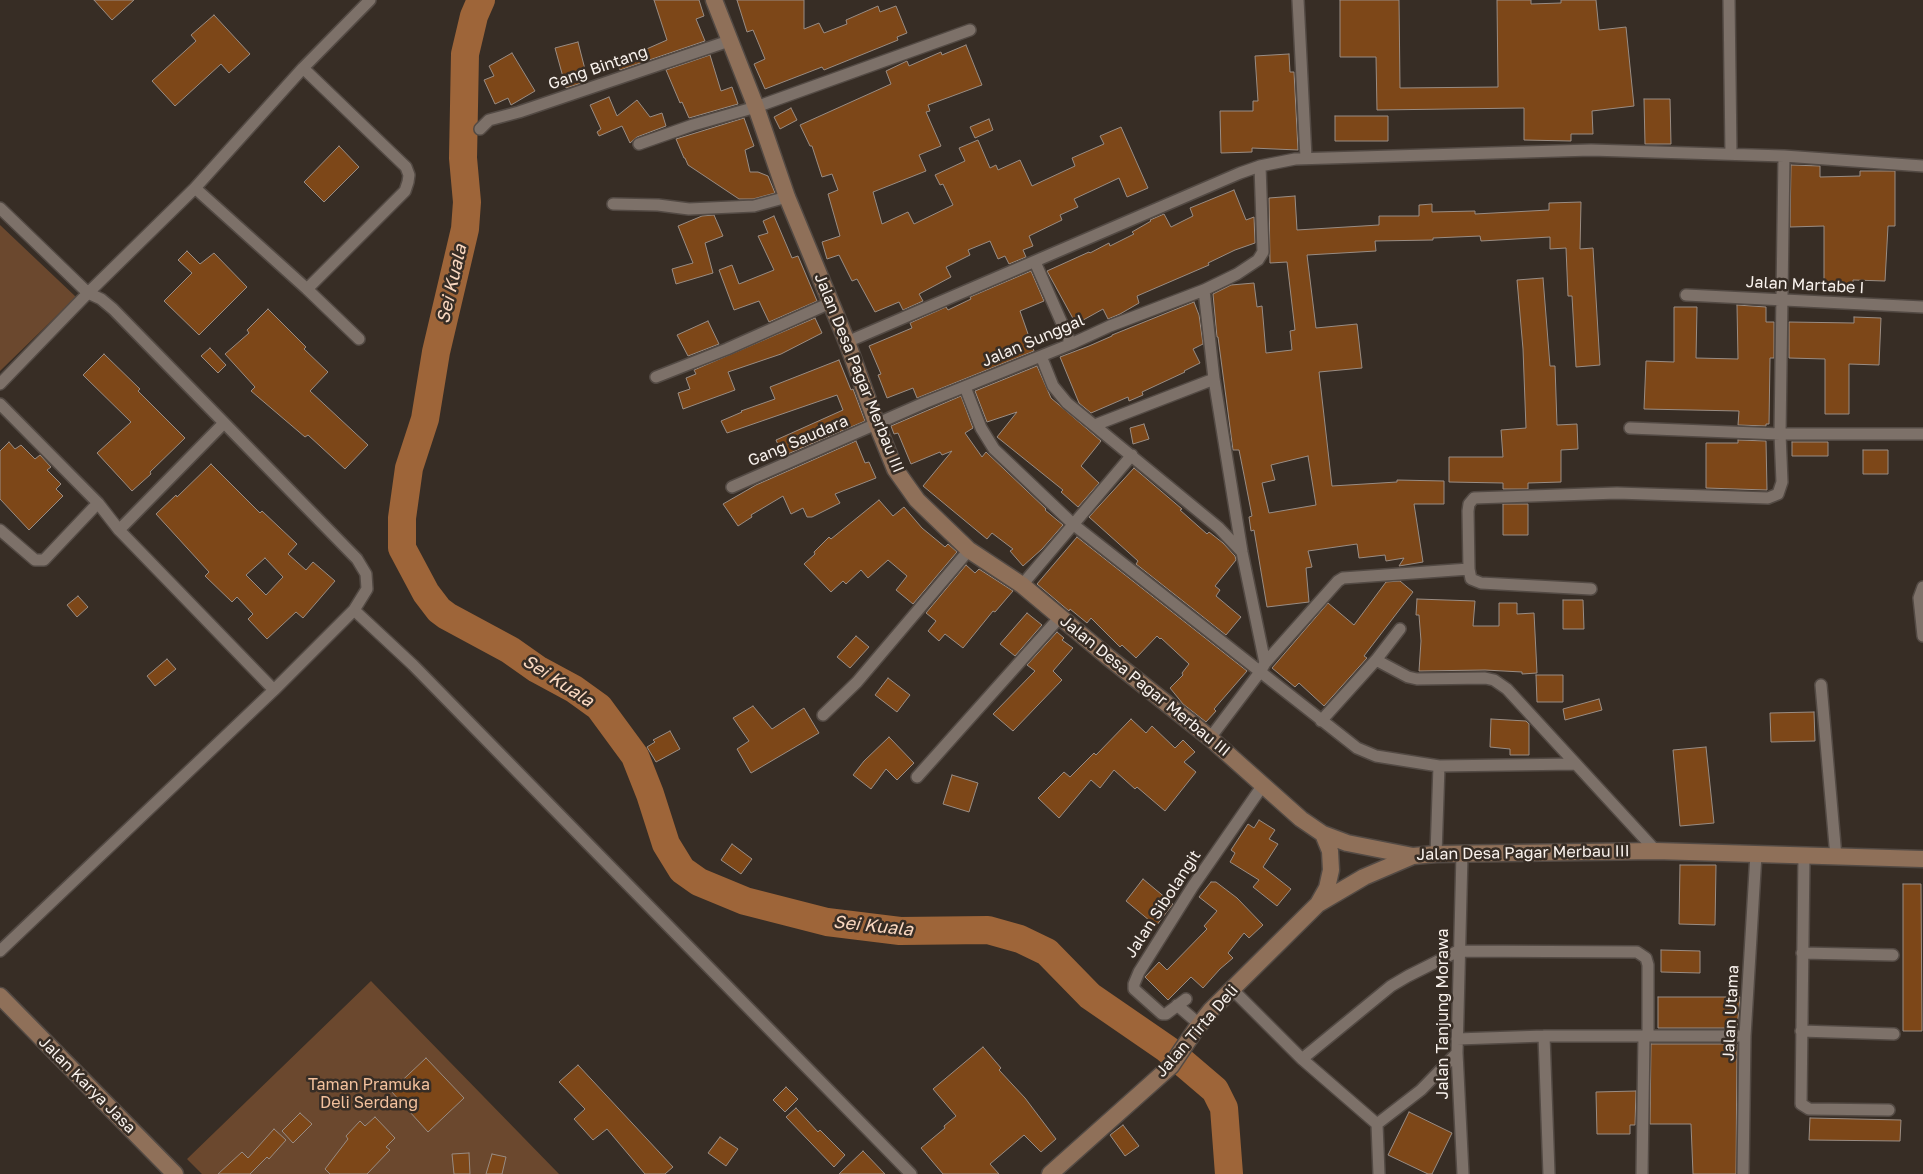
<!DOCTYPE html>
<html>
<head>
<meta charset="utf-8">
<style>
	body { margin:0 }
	canvas { display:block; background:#372d25 }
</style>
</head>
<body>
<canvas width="1923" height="1174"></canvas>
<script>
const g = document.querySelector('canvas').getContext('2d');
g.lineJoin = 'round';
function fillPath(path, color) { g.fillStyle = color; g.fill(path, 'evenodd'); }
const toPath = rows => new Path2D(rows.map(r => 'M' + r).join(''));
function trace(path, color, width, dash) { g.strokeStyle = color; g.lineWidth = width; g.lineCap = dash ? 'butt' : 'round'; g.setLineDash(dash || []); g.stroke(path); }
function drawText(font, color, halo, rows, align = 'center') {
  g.font = font + ' "Golos Text",sans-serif'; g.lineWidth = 5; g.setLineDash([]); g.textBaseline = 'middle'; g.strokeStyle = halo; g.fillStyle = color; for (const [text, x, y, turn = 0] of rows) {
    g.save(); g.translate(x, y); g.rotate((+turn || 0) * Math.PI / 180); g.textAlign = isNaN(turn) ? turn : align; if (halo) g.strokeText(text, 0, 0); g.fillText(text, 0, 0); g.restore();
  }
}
fillPath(toPath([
	[0,225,76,297,0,371],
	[371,981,559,1174,202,1174,187,1159]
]), '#6b482e');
trace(toPath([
	[481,0,474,16,465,54,463,158,467,202,465,229,436,352,425,419,409,468,402,518,402,548,426,593,439,610,447,616,510,650,537,669,574,689,599,707,635,756,650,794,666,844,682,870,699,882,745,901,827,922,900,931,988,930,1020,939,1047,952,1090,996,1167,1049,1215,1090,1224,1108,1229,1174]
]), '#9e6539', 28);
const building = toPath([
	[94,0,134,0,112,20,94,0],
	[654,0,699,0,704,16,696,19,705,41,620,70,617,62,667,40,654,0],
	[737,0,804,0,804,29,819,23,824,33,847,24,846,20,878,6,880,12,896,6,907,33,897,37,898,40,824,70,822,67,765,89,754,64,765,59,753,30,747,32,737,0],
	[1340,0,1399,0,1400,88,1498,87,1497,0,1531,0,1531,4,1561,3,1561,0,1596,0,1599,30,1626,27,1634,106,1592,111,1593,134,1571,134,1571,141,1524,140,1524,108,1377,110,1376,57,1340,57,1340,0],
	[214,15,250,54,229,73,221,64,175,106,152,81,196,41,191,35,214,15],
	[578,42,588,81,566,88,555,48,578,42],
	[966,45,982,85,928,105,930,111,926,112,941,146,919,155,926,171,873,192,882,224,908,212,914,224,953,205,943,184,940,185,935,175,965,161,959,148,978,140,990,168,996,165,998,170,1020,160,1032,186,1075,166,1072,158,1104,144,1100,136,1121,127,1148,188,1127,197,1119,178,1074,199,1078,207,1060,215,1062,220,1029,236,1033,246,1023,250,1026,257,1009,264,1005,256,998,259,990,241,968,250,970,255,946,267,951,277,919,294,923,301,903,310,899,302,875,312,857,279,852,281,839,255,827,259,822,242,840,236,828,194,838,190,832,174,822,177,812,146,810,146,800,125,891,84,886,71,907,61,909,66,941,52,942,55,966,45],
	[512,53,535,91,511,105,508,98,495,104,484,80,494,76,489,66,512,53],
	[1289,54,1290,72,1294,72,1298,150,1252,148,1252,152,1221,153,1220,111,1253,111,1253,101,1258,101,1255,56,1289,54],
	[710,55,721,91,732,87,738,104,689,118,682,102,680,103,666,70,710,55],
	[609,97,617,116,637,100,650,117,662,113,666,126,637,137,630,143,622,126,599,136,597,132,601,129,590,105,609,97],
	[1644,99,1670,99,1671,144,1645,144,1644,99],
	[791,108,797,120,780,129,774,117,791,108],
	[1335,116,1388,116,1388,141,1335,141,1335,116],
	[744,118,754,146,745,150,750,172,758,172,768,176,775,193,753,199,739,199,688,165,685,158,684,158,676,139,744,118],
	[989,119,993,130,975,138,970,127,989,119],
	[339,146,359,167,324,202,304,182,339,146],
	[1791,165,1820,166,1820,177,1860,176,1860,171,1895,171,1895,226,1888,226,1885,281,1853,280,1853,292,1824,292,1824,226,1790,227,1791,165],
	[1234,190,1246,220,1254,217,1255,243,1235,250,1208,263,1209,265,1137,296,1139,303,1120,314,1108,319,1103,309,1076,324,1047,271,1089,252,1090,253,1109,243,1110,246,1134,234,1132,232,1151,221,1150,220,1164,214,1171,227,1193,216,1190,208,1234,190],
	[1295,196,1297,230,1379,225,1379,216,1419,216,1419,205,1432,204,1432,212,1475,211,1475,214,1549,210,1549,203,1581,202,1580,249,1593,248,1600,365,1576,367,1572,296,1568,296,1566,248,1550,249,1550,237,1481,241,1480,236,1433,238,1433,240,1375,241,1376,251,1307,255,1316,328,1357,324,1362,368,1319,372,1332,486,1397,482,1397,480,1444,481,1444,504,1414,504,1423,562,1399,566,1404,558,1386,561,1385,555,1359,558,1357,544,1308,551,1312,567,1306,568,1309,602,1267,607,1254,530,1251,531,1249,517,1252,516,1244,475,1239,450,1233,450,1218,337,1217,337,1213,294,1231,285,1254,283,1257,307,1262,306,1266,353,1292,350,1290,331,1295,330,1287,262,1270,263,1269,198,1295,196],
	[1308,456,1316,505,1269,513,1262,483,1275,480,1271,465,1308,456],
	[714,215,723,236,705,243,713,273,676,284,672,269,693,263,678,226,702,216,714,215],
	[774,216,792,258,798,256,817,301,769,322,759,301,734,310,719,270,732,265,739,284,774,270,758,236,768,233,763,221,774,216],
	[187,251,200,264,214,253,247,287,199,335,164,301,192,273,178,260,187,251],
	[1031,271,1044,301,1020,311,1034,351,917,398,913,388,887,398,878,375,881,374,869,346,912,328,910,323,946,307,948,310,971,299,970,297,1031,271],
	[1543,278,1550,366,1555,366,1557,425,1577,424,1578,449,1561,450,1561,482,1528,483,1528,489,1503,489,1503,483,1449,482,1449,457,1503,457,1501,430,1526,428,1523,349,1517,280,1543,278],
	[1194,302,1199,315,1203,344,1193,349,1200,363,1184,371,1185,372,1142,392,1143,395,1129,401,1128,397,1091,413,1079,403,1060,357,1089,346,1112,336,1112,335,1194,302],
	[1737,305,1766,307,1766,322,1774,322,1774,358,1770,358,1769,424,1766,424,1766,426,1738,425,1739,411,1644,409,1646,361,1674,362,1674,307,1697,307,1696,358,1738,359,1737,305],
	[268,309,306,347,304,349,328,372,310,391,368,445,345,469,308,435,305,437,251,391,255,387,225,354,249,333,247,330,268,309],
	[1854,317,1881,318,1879,365,1849,364,1849,414,1825,414,1825,359,1789,358,1789,322,1854,323,1854,317],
	[815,318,822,333,781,354,728,372,735,390,683,409,678,393,690,389,686,378,696,374,694,370,815,318],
	[708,321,719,344,688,356,677,335,708,321],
	[210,348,226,365,218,373,201,356,210,348],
	[104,354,140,389,138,391,185,438,150,472,151,474,132,491,97,453,131,422,83,375,104,354],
	[839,360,851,390,853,389,865,421,783,456,776,440,843,410,837,395,727,433,721,421,742,412,741,411,775,399,770,387,839,360],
	[1037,366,1051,398,1101,441,1081,466,1099,483,1078,507,1061,492,1063,490,997,437,1017,412,987,422,975,391,1037,366],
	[961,396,973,428,965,433,982,457,986,452,1046,509,1045,510,1063,525,1042,549,1023,566,1010,551,1013,549,992,533,987,539,923,486,952,451,942,455,940,452,911,464,898,433,894,434,891,426,961,396],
	[1144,424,1149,439,1133,444,1130,428,1144,424],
	[1738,440,1766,441,1767,490,1706,488,1706,443,1738,443,1738,440],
	[856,441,865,463,869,462,876,478,835,494,840,503,812,517,807,517,803,508,791,514,783,496,751,515,752,517,738,526,723,504,756,485,856,441],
	[9,442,15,449,21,445,35,459,40,455,51,467,47,470,61,484,56,489,63,496,29,530,0,499,0,451,9,442],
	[1792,442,1828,442,1828,456,1792,456,1792,442],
	[1863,450,1888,450,1888,474,1863,474,1863,450],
	[211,464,260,513,262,511,297,544,288,554,306,570,313,562,335,581,303,618,296,612,267,639,248,619,253,614,237,597,232,602,205,576,209,572,156,514,176,495,177,497,211,464],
	[265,558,283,577,266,595,246,575,265,558],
	[1134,468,1182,509,1180,510,1207,534,1209,532,1223,543,1235,556,1236,560,1215,586,1220,590,1216,596,1241,617,1226,635,1136,564,1138,561,1089,517,1134,468],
	[879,500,893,516,904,507,922,528,945,547,948,544,957,552,913,604,896,590,907,576,888,560,868,578,861,570,846,584,843,581,831,592,804,564,815,554,814,552,829,537,831,539,879,500],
	[1503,504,1528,504,1528,535,1503,535,1503,504],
	[1077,537,1247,671,1214,709,1216,711,1206,722,1183,704,1170,688,1183,675,1182,673,1189,664,1161,638,1160,639,1157,636,1136,658,1122,645,1120,647,1091,618,1087,623,1070,609,1069,611,1037,584,1077,537],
	[966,565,975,573,979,569,1013,591,995,612,993,611,963,648,945,634,939,641,928,631,936,621,926,613,966,565],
	[1400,581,1413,592,1364,656,1367,658,1324,706,1299,683,1295,687,1272,668,1328,603,1354,625,1386,582,1400,581],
	[78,596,88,607,77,617,67,605,78,596],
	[1417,599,1475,601,1473,626,1499,626,1499,603,1517,603,1517,614,1534,613,1537,673,1522,674,1522,672,1485,670,1419,671,1421,641,1419,615,1416,615,1417,599],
	[1563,600,1583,600,1584,629,1563,629,1563,600],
	[1027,613,1042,625,1015,656,1000,644,1027,613],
	[1057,632,1064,638,1062,640,1073,648,1053,671,1062,680,1013,731,993,714,1035,671,1027,665,1057,632],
	[856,636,869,647,850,668,837,657,856,636],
	[167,659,176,669,155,686,147,676,167,659],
	[1536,675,1563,675,1563,702,1537,702,1536,675],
	[888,678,910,695,897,712,875,695,888,678],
	[1599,699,1602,710,1565,720,1563,709,1599,699],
	[753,706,772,729,804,708,819,733,751,773,737,749,749,741,733,718,753,706],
	[1814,712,1815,741,1771,742,1770,713,1814,712],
	[1131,719,1146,733,1152,726,1175,748,1183,740,1195,752,1184,762,1196,772,1165,811,1137,787,1135,789,1114,770,1100,788,1091,780,1059,818,1038,798,1064,772,1070,777,1094,753,1096,755,1131,719],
	[1491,719,1526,721,1529,724,1529,755,1510,755,1510,749,1490,747,1491,719],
	[670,731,680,749,656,762,647,747,655,742,653,740,670,731],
	[889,737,914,763,897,780,886,769,871,789,853,775,864,761,889,737],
	[1706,747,1714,823,1680,826,1673,750,1706,747],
	[952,775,978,783,969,812,943,804,952,775],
	[1259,820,1275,830,1269,839,1278,844,1263,867,1291,889,1277,906,1253,887,1259,880,1230,862,1235,853,1231,850,1248,824,1254,828,1259,820],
	[732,844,752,859,741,874,721,860,732,844],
	[1680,865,1716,865,1715,925,1679,924,1680,865],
	[1143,879,1173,904,1156,926,1126,901,1143,879],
	[1211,882,1216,882,1237,898,1263,925,1249,938,1244,933,1228,953,1233,958,1220,969,1203,988,1191,977,1168,1000,1145,977,1159,962,1167,970,1207,929,1204,926,1217,911,1199,897,1211,882],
	[1903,884,1921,884,1922,1031,1903,1031,1903,884],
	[1661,950,1700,951,1700,973,1661,972,1661,950],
	[1658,997,1740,997,1737,1028,1658,1028,1658,997],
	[1651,1044,1737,1044,1736,1174,1693,1174,1691,1124,1650,1124,1651,1044],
	[983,1047,1001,1068,999,1070,1025,1098,1056,1139,1041,1152,1024,1135,990,1164,999,1174,943,1174,921,1148,945,1128,944,1126,956,1116,933,1089,983,1047],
	[426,1058,464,1098,428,1132,391,1091,426,1058],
	[578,1065,673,1167,665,1174,645,1174,607,1129,593,1140,574,1119,585,1109,559,1082,578,1065],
	[786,1087,798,1099,785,1112,773,1100,786,1087],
	[1636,1091,1635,1125,1630,1125,1630,1134,1597,1134,1596,1092,1636,1091],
	[796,1108,818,1132,820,1130,845,1155,834,1167,786,1117,796,1108],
	[1409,1112,1452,1133,1432,1174,1428,1174,1388,1155,1409,1112],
	[300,1113,312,1124,293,1143,282,1131,300,1113],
	[375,1117,395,1138,386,1147,390,1150,367,1174,330,1174,325,1169,348,1139,346,1136,360,1121,365,1126,375,1117],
	[1810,1118,1901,1120,1900,1141,1809,1140,1810,1118],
	[1123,1125,1139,1146,1125,1156,1110,1135,1123,1125],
	[274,1129,286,1140,269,1159,267,1157,250,1174,218,1174,242,1152,248,1158,274,1129],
	[720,1137,738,1149,726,1166,708,1153,720,1137],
	[863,1151,885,1174,839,1174,863,1151],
	[469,1153,470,1174,454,1174,452,1154,469,1153],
	[492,1154,506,1157,502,1174,486,1174,492,1154]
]);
fillPath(building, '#7d4718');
trace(building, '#998c83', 1);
const street = toPath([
	[1298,0,1306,158],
	[1729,0,1731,154],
	[303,68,406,167,409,175,408,182,405,191,307,289],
	[480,129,489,120,519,112,729,41],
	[639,144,693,125,756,107,970,30],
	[195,188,307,289,359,339],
	[613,204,658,205,689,209,754,206,787,197],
	[0,208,88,293,101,299,113,309,357,559,366,574,367,589,354,610,413,665,911,1174],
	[1035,262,1071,344],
	[1204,290,1214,379,1242,552,1265,663],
	[1686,295,1923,307],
	[847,342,1240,173,1260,166,1295,159,1591,150,1784,156,1923,166],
	[1041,356,1053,386,1067,403,1219,528,1242,552],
	[656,377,727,349,830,303],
	[0,384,88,293,195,188,303,68,370,0],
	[965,387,981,428,994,449,1074,525,1357,748,1376,756,1439,766,1576,764],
	[0,404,98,503,119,530],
	[223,424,119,530,274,690],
	[1095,425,1214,379],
	[1630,428,1780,434,1923,434],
	[732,487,924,403,1071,344,1110,326,1204,290,1237,274,1258,260,1263,252,1260,166],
	[0,530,35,560,44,560,98,503],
	[1469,569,1468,511,1469,504,1474,498,1617,493,1768,498,1778,494,1782,482,1780,434,1784,156],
	[1022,585,1132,455],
	[1923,587,1919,598,1923,636],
	[1376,660,1400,629],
	[1821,685,1836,857],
	[823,715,857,682,969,550],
	[1321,721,1376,660,1408,677,1417,679,1485,678,1494,680,1507,689,1656,851],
	[1210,738,1260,672,1265,663,1338,581,1343,578,1469,569,1471,579,1481,583,1591,589],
	[917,777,1060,617],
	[1436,854,1439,766],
	[1462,854,1457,1053,1463,1174],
	[1804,856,1801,1104,1809,1109,1889,1110],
	[0,951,274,690,354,610],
	[1802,953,1893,955],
	[1232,989,1302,1059,1377,1124,1379,1174],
	[1186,999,1166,1014,1162,1014,1134,989,1134,984,1139,972,1193,886,1263,785],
	[1177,1005,1199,1024],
	[1801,1031,1894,1034],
	[1544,1036,1549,1174],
	[1457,1039,1544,1036,1745,1036],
	[1302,1059,1391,986,1408,976,1458,951,1637,952,1646,958,1648,965,1648,1036],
	[1377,1124,1421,1090,1457,1053],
	[1642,1174,1644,1036],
	[1743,1174,1745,1036,1756,854]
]);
const secondary = toPath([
	[714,0,756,107,787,197,847,342,877,425,895,469,917,500,969,550,1022,585,1108,657,1210,738,1301,819,1323,834,1347,843,1413,856,1436,854,1656,851,1923,859],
	[1318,904,1327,888,1331,870,1330,851,1323,834],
	[0,996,175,1174],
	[1050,1174,1171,1066,1196,1029,1211,1010,1318,904,1364,877,1413,856]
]);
trace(street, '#534a44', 14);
trace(secondary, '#534a44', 19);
trace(street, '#7d7169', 11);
trace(secondary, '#8f7059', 16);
drawText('16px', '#f9f2ed', '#372d25', [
	["Gang Bintang",598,68,-19],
	["Jalan Martabe I",1805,285,3],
	["Jalan Sunggal",1033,341,-23],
	["Jalan Desa Pagar Merbau III",859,373,68],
	["Gang Saudara",798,441,-23],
	["Jalan Desa Pagar Merbau III",1145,686,39],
	["Jalan Desa Pagar Merbau III",1523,853,-1],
	["Jalan Sibolangit",1163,904,-57],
	["Jalan Utama",1731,1013,-87],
	["Jalan Tanjung Morawa",1443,1014,-90],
	["Jalan Tirta Deli",1197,1031,-49],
	["Jalan Karya Jasa",87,1085,45]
]);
drawText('16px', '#f3c19d', '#372d25', [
	["Taman Pramuka",369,1085],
	["Deli Serdang",369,1103]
]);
drawText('italic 18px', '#fad8c0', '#372d25', [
	["Sei Kuala",452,284,-77],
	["Sei Kuala",558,681,33],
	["Sei Kuala",873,926,6]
]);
</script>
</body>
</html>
